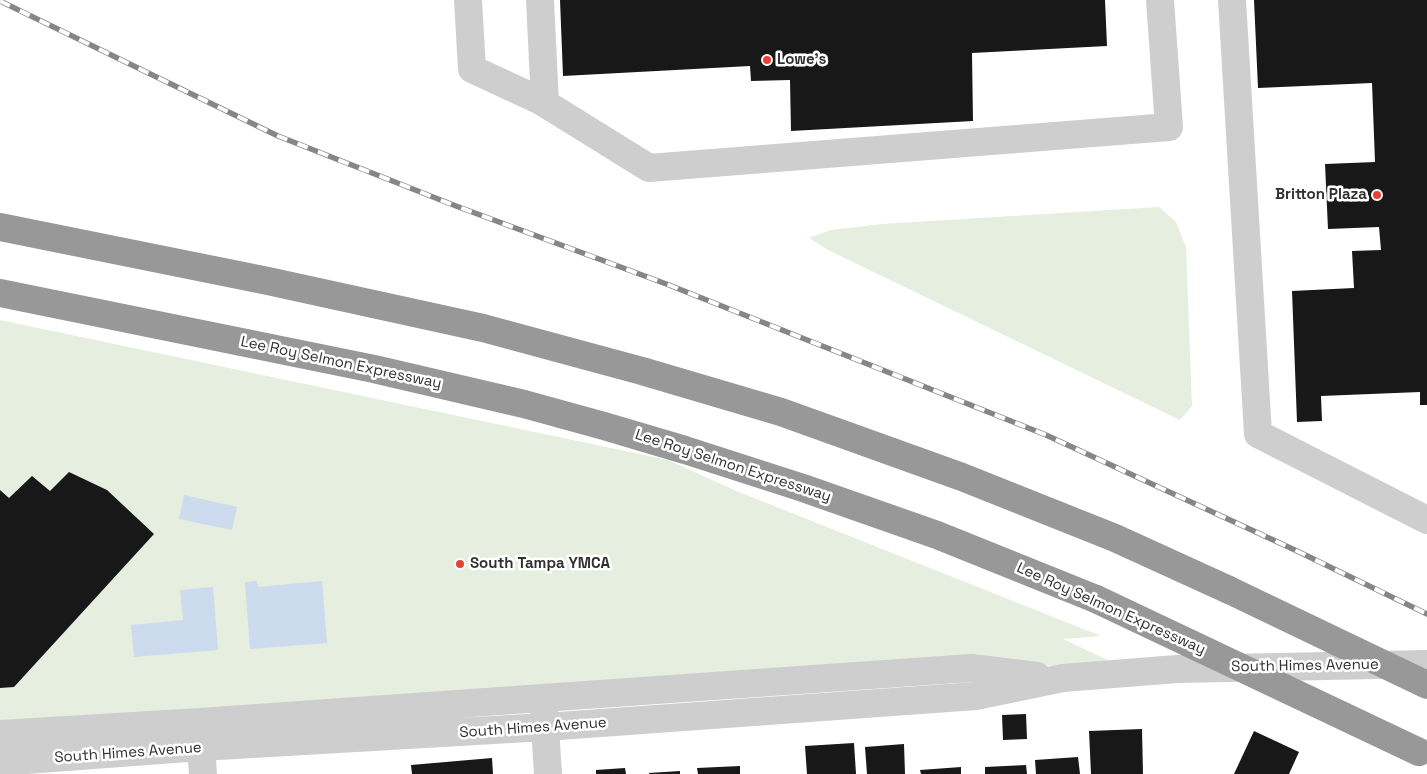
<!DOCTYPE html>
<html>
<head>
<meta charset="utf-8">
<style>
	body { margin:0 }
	canvas { display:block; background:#fff }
</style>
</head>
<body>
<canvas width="1427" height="774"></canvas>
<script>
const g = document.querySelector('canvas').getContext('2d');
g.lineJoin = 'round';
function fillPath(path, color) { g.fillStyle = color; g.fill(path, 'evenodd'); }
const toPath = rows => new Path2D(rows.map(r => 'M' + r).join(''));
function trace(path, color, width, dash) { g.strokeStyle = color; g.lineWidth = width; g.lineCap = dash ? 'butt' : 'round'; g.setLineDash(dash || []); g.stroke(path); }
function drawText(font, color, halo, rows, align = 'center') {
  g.font = font + ' "Space Grotesk",sans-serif'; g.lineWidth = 5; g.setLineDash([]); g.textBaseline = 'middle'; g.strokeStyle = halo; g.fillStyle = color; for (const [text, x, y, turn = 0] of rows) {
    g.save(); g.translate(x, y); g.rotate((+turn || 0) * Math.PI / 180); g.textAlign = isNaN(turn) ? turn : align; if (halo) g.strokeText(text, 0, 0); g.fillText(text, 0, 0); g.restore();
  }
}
fillPath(toPath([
	[1159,207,1176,222,1186,247,1192,406,1180,420,828,250,809,238,830,230,883,224],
	[0,320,668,460,734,490,1101,636,1063,639,1114,663,1063,667,970,657,0,723]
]), '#e5eedf');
fillPath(toPath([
	[184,495,237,507,232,530,179,519],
	[257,581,258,587,322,581,327,643,250,649,245,582],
	[213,587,218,650,134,657,131,625,183,620,180,590]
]), '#ccdbed');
fillPath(toPath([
	[560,0,1105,0,1107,46,972,53,973,121,791,131,790,80,751,81,750,66,563,76],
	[1254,0,1427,0,1427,405,1420,405,1420,392,1321,396,1322,421,1297,422,1292,291,1354,288,1352,251,1381,250,1379,227,1328,229,1325,164,1375,162,1372,83,1258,88],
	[69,472,107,490,154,534,14,687,0,688,0,490,9,498,32,476,50,491],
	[1026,714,1027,739,1003,740,1002,715],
	[1142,729,1143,774,1091,774,1089,731],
	[1254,731,1299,752,1289,774,1234,774],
	[854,743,856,774,807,774,805,746],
	[904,744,905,774,867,774,865,747],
	[1078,757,1080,774,1036,774,1035,760],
	[492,758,493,774,412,774,411,765],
	[1026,765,1027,774,985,774,985,767],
	[740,766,740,774,698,774,697,768],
	[961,767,961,774,921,774,920,770],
	[625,768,626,774,596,774,596,770],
	[680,771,680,774,649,774,649,773]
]), '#181818');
trace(toPath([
	[468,0,472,69,541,101,649,168,1169,127,1160,0],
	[540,0,545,103],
	[1232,0,1258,434,1427,520],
	[544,711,548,774],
	[200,731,203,774],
	[0,734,200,722,971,668,1037,676],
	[0,762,201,747,545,727,976,696,1063,678,1177,669,1427,664]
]), '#cecece', 28);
trace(toPath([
	[0,227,268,281,483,328,642,371,781,412,962,477,1115,538,1229,590],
	[0,293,374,369,524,404,604,426,685,450,803,488,937,535,1096,599]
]), '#989898', 28);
const rail = toPath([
	[0,1,278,136,456,206,669,285,1046,435,1297,551,1427,614]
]);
trace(rail, '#868686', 5.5);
trace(rail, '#fff', 4, [11]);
trace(toPath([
	[1229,590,1427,685],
	[1096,599,1419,752]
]), '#989898', 28);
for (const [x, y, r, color] of [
	[767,60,5,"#e64134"],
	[1377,195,5,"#e64134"],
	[460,564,5,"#e64134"]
]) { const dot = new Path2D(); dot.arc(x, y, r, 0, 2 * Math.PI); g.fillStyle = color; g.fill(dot); trace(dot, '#fff', 2); }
drawText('bold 15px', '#313131', '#fff', [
	["Lowe's",777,60],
	["Britton Plaza",1367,195,"right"],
	["South Tampa YMCA",470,564]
], 'left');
drawText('15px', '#313131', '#fff', [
	["Lee Roy Selmon Expressway",341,363,12],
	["Lee Roy Selmon Expressway",733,466,18],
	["Lee Roy Selmon Expressway",1111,609,24],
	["South Himes Avenue",1305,666,-1],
	["South Himes Avenue",533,728,-4],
	["South Himes Avenue",128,753,-4]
]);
</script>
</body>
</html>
